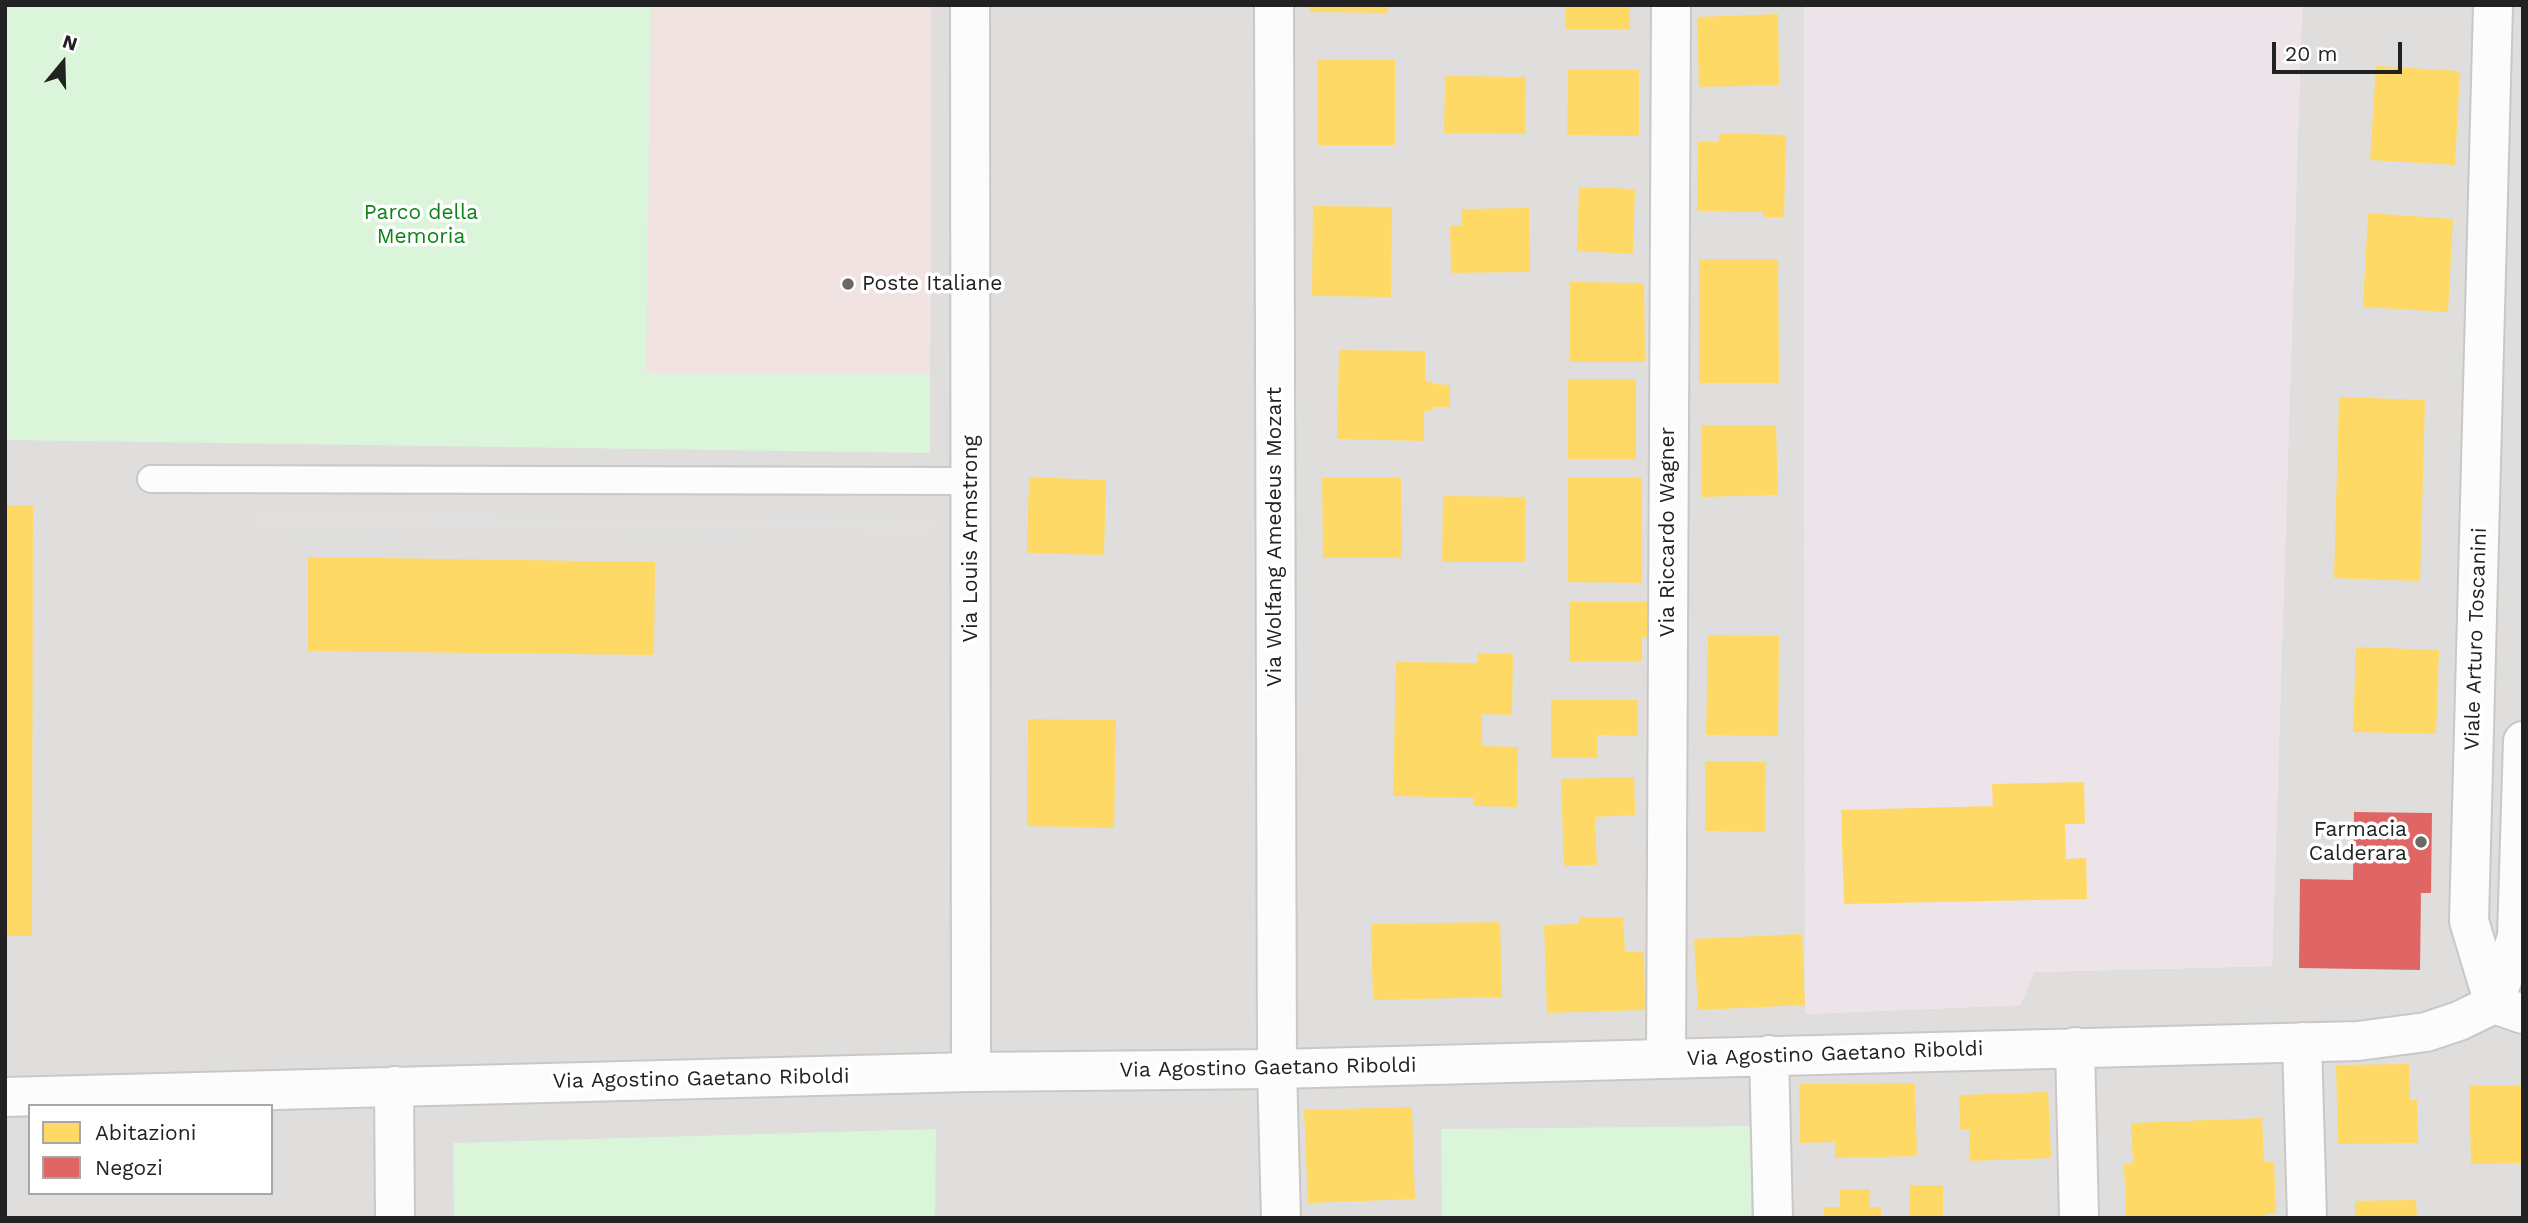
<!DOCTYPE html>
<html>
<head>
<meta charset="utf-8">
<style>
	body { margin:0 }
	#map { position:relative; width:2528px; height:1223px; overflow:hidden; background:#f0eeeb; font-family:"Work Sans",sans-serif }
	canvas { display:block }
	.frame { position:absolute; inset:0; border:7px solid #222; pointer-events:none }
	.legend { position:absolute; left:28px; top:1104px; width:245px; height:91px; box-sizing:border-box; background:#fff; border:2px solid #a7a7a7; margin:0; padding:9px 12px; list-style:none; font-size:21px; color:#222 }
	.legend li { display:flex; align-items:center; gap:14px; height:35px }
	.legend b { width:35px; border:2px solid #a7a7a7 }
	.north { position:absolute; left:28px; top:28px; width:70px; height:70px; -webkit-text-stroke:5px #fff; paint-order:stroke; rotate:19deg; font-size:19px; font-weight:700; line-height:28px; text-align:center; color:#222 }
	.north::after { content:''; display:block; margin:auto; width:24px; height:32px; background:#222; clip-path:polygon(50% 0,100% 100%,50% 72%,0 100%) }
	.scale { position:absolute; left:2272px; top:42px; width:130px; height:32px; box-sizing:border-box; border:4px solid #222; border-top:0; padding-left:9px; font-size:21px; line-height:24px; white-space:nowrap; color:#222; -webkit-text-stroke:5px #fff; paint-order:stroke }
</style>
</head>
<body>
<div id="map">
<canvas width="2528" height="1223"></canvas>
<div class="frame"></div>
<ul class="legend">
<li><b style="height:19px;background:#ffd966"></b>Abitazioni</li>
<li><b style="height:19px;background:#e06666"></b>Negozi</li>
</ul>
<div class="north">N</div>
<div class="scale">20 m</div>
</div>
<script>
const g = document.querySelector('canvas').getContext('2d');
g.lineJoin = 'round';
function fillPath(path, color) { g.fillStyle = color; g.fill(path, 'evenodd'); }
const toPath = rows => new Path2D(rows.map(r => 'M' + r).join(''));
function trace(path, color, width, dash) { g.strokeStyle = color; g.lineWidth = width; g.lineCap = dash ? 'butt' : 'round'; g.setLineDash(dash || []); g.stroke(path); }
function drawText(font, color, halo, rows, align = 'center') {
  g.font = font + ' "Work Sans",sans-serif'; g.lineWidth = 7; g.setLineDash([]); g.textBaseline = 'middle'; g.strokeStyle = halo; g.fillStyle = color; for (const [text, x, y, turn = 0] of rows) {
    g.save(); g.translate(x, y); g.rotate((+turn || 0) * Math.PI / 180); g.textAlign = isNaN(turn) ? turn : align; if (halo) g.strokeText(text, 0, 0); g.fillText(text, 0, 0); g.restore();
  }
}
fillPath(toPath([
	[5,5,651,5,646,373,930,374,931,5,1804,5,1805,1014,2020,1005,2034,972,2272,966,2302,5,2523,5,2523,1218,5,1218],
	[30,1106,271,1106,271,1193,30,1193]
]), '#dfdedc');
fillPath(toPath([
	[651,5,931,5,930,374,646,373]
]), '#f1e3e1');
fillPath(toPath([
	[1804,5,2302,5,2272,966,2034,972,2021,1005,1805,1014]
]), '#ede4e9');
fillPath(toPath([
	[5,5,651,5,646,373,930,374,930,453,5,440],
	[1751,1126,1751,1218,1442,1218,1441,1129],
	[936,1129,935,1218,454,1218,453,1143]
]), '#daf5da');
fillPath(toPath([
	[255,513,935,517,935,534,255,530]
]), '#e0dfde');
fillPath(toPath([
	[1310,5,1388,5,1388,13,1310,12],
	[1565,5,1630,5,1630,29,1565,29],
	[1778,14,1779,85,1699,87,1697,17],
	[1317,60,1395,60,1395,145,1317,145],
	[2376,66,2460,71,2455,165,2370,160],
	[1568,69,1639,70,1639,136,1567,135],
	[1445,76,1526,77,1525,134,1444,133],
	[1719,133,1786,135,1784,217,1763,217,1763,212,1697,211,1698,142,1719,142],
	[1579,187,1635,189,1633,254,1577,251],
	[1313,206,1392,207,1391,297,1312,296],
	[1529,208,1530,272,1451,273,1450,225,1462,225,1462,209],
	[2368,213,2453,219,2448,312,2363,307],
	[1699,259,1778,259,1779,383,1699,383],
	[1570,282,1644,283,1645,362,1570,362],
	[1339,350,1425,351,1425,381,1432,381,1432,384,1450,385,1450,407,1431,407,1431,411,1424,411,1424,441,1337,439],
	[1568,379,1636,379,1636,459,1568,459],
	[2339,397,2425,400,2420,581,2334,578],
	[1701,425,1776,425,1778,495,1701,497],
	[1029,477,1106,480,1104,555,1027,553],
	[1322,478,1401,478,1402,558,1323,558],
	[1568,478,1642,478,1642,583,1568,582],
	[1443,496,1525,497,1525,562,1442,562],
	[5,505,33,505,32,936,5,936],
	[308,557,655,562,654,655,308,651],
	[1569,602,1651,602,1650,637,1642,637,1642,661,1569,661],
	[1708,635,1779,636,1778,736,1706,735],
	[2356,647,2439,650,2436,734,2353,732],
	[1478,653,1513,654,1512,715,1482,714,1482,746,1518,747,1517,807,1474,806,1474,798,1393,796,1396,662,1478,663],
	[1551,700,1638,700,1638,736,1597,735,1597,758,1551,758],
	[1028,719,1116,720,1114,828,1027,826],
	[1705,761,1766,762,1765,832,1705,831],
	[1634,777,1635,815,1595,817,1597,865,1564,866,1561,779],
	[2084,782,2085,824,2065,824,2066,859,2086,858,2087,899,1844,904,1841,810,1993,806,1992,784],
	[1579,917,1623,917,1625,952,1644,952,1645,1010,1547,1013,1544,925,1579,924],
	[1500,922,1502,997,1373,1000,1371,924],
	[1802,934,1805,1005,1698,1010,1694,939],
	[2409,1064,2410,1100,2417,1100,2418,1143,2338,1144,2336,1065],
	[1915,1083,1917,1156,1835,1158,1835,1142,1800,1143,1799,1084],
	[2523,1085,2523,1163,2471,1164,2469,1086],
	[2048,1092,2051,1158,1970,1161,1969,1129,1960,1130,1959,1095],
	[1412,1107,1415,1199,1308,1203,1304,1110],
	[2262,1118,2264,1162,2274,1162,2276,1214,2266,1214,2266,1218,2126,1218,2124,1164,2133,1164,2131,1123],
	[1909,1185,1943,1185,1943,1218,1909,1218],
	[1840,1189,1870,1189,1870,1207,1881,1207,1881,1218,1824,1218,1824,1207,1840,1207],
	[2416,1200,2417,1218,2355,1218,2355,1201]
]), '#ffd966');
fillPath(toPath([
	[2354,812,2432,813,2431,893,2421,893,2420,970,2299,968,2300,879,2353,880]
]), '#e06666');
const service = toPath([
	[151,479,971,481]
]);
const minor = toPath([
	[970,5,971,1072],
	[1274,5,1277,1069,1281,1218],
	[2493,5,2469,921,2494,1004],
	[2494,1004,2517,937,2523,741],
	[2302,1042,2307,1218],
	[2075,1047,2079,1218],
	[1769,1055,1773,1218],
	[1666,1059,1671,5],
	[394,1086,395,1218],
	[5,1097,971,1072,1277,1069,2358,1041,2426,1032,2459,1021,2494,1004,2523,1014]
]);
trace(service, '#c9c8c7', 30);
trace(minor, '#c9c8c7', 42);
trace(service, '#fdfcfc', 26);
trace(minor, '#fdfcfc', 38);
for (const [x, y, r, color] of [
	[848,284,7,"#6a6968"],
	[2421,842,7,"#6a6968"]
]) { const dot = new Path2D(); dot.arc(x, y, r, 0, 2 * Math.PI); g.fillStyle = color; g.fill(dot); trace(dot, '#fff', 2.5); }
drawText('21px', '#0c8416', '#fff', [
	["Parco della",421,213],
	["Memoria",421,237]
]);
drawText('21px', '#222', '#fff', [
	["Poste Italiane",862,284],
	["Farmacia",2407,830,"right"],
	["Calderara",2407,854,"right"]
], 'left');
drawText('21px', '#222', '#fff', [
	["Via Riccardo Wagner",1668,532,-90],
	["Via Wolfang Amedeus Mozart",1275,537,-90],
	["Via Louis Armstrong",971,539,-90],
	["Viale Arturo Toscanini",2476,639,-88],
	["Via Agostino Gaetano Riboldi",1835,1054,-2],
	["Via Agostino Gaetano Riboldi",1268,1068,-1],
	["Via Agostino Gaetano Riboldi",701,1079,-1]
]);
</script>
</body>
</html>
